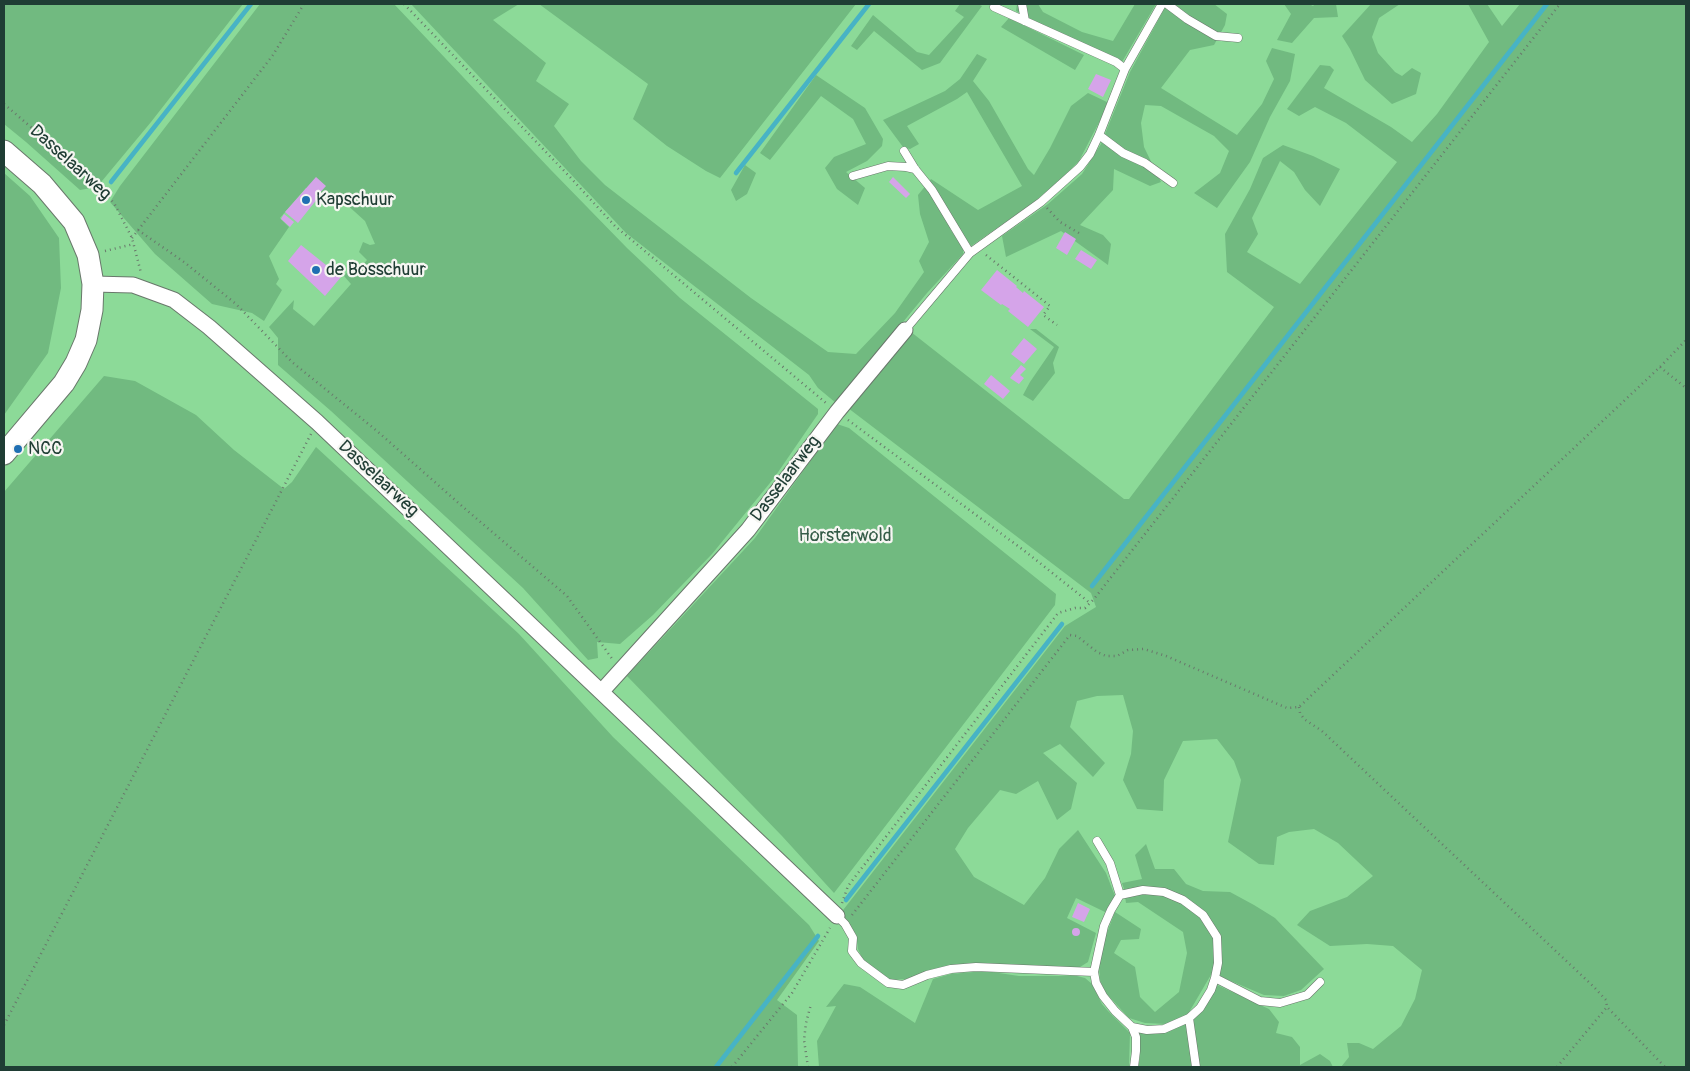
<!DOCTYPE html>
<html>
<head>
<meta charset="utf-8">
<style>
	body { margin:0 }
	#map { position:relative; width:1690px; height:1071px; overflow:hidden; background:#f3e6d1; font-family:Pangolin,sans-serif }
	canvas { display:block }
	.frame { position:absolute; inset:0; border:5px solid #1f3d34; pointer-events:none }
</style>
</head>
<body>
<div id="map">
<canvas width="1690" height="1071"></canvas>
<div class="frame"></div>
</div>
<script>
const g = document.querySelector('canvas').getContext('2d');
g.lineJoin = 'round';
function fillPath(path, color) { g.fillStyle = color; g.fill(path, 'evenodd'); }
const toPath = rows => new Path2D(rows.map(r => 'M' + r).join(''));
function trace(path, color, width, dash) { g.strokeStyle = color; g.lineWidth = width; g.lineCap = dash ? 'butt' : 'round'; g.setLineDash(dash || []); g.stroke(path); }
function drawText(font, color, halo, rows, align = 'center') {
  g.font = font + ' Pangolin,sans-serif'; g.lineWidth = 4.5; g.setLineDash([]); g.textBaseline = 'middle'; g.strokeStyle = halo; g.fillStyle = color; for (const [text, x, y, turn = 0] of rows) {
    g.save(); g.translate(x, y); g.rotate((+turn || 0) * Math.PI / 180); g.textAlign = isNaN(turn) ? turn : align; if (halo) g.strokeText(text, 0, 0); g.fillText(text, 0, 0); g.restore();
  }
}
fillPath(toPath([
	[4,4,1686,4,1686,1067,4,1067]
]), '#8cda98');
fillPath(toPath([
	[4,4,243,4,151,122,97,187,80,190,26,142,4,124],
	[260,4,394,4,550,169,627,248,680,298,818,409,818,414,774,478,712,554,653,615,620,644,597,642,598,658,588,660,523,588,331,411,278,365,278,338,269,327,294,300,293,309,314,326,351,284,344,276,350,269,357,272,367,260,359,252,363,242,370,245,375,244,365,221,334,193,325,195,319,193,316,196,306,188,280,218,289,227,269,256,279,279,276,284,282,290,264,321,252,313,212,304,155,254,110,202,120,186],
	[411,4,519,4,493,20,546,63,536,81,569,104,554,126,581,161,605,185,751,298,828,352,856,354,895,313,924,272,919,261,929,242,920,214,918,195,931,179,978,210,1022,186,967,92,957,99,907,126,919,144,910,149,903,147,883,120,945,91,960,79,977,54,987,59,973,81,989,101,1028,169,1034,175,1050,148,1071,106,1088,93,1109,103,1079,161,1059,181,1030,205,971,246,958,226,950,229,963,248,963,254,927,293,836,403,818,388,809,375,626,233],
	[539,4,856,4,720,178,706,171,667,146,633,119,648,84],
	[960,4,978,4,982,6,940,63,922,70,874,31,857,50,851,46,873,15,917,52,929,55,964,17,955,11],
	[1017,4,1038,4,1043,12,1082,32,1113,41,1135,4,1156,4,1122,62,1042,25,1016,11],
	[1167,4,1214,4,1227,14,1225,25,1214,45,1190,50,1161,88,1237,135,1262,104,1274,79,1266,61,1272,48,1295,54,1290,81,1270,117,1250,162,1217,208,1194,193,1220,173,1229,151,1214,136,1161,106,1145,105,1141,123,1144,147,1161,182,1150,186,1114,169,1113,190,1080,225,1103,235,1111,244,1108,265,1061,231,1006,257,1002,236,1048,204,1082,174,1101,144,1130,72],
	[1284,4,1309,4,1313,6,1315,4,1336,4,1338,17,1314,18,1292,43,1277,40,1291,14],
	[1371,4,1400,4,1379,18,1372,37,1378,53,1395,72,1402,76,1412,68,1421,73,1416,94,1392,104,1365,80,1350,49,1342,36],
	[1468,4,1487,4,1502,26,1520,4,1686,4,1686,1067,1341,1067,1349,1057,1347,1043,1359,1043,1373,1049,1401,1026,1415,999,1422,970,1393,946,1367,944,1330,946,1297,925,1310,911,1347,897,1373,876,1338,843,1314,829,1289,832,1277,837,1274,865,1259,864,1228,842,1241,780,1234,761,1217,739,1183,741,1164,780,1163,811,1137,809,1123,780,1131,754,1133,731,1123,695,1097,696,1077,701,1070,727,1105,763,1093,777,1060,744,1043,753,1077,783,1071,809,1057,820,1038,781,1016,794,1000,790,968,828,955,849,974,877,1024,905,1045,878,1059,849,1078,830,1106,873,1115,896,1105,912,1076,898,1067,918,1096,933,1088,962,1080,967,1071,969,955,965,934,969,906,979,890,980,863,960,858,949,856,934,840,914,1065,626,1096,607,1091,593,848,408,911,332,1124,499,1129,499,1274,307,1227,272,1225,234,1250,189,1263,158,1283,145,1313,156,1340,169,1320,206,1305,190,1294,172,1280,161,1252,218,1258,234,1247,252,1300,284,1397,162,1346,123,1315,107,1299,116,1287,109,1320,65,1330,66,1334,70,1324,88,1391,127,1412,142,1437,114,1489,42],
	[1009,18,1084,55,1075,70,1001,27],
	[816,75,865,108,883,139,882,146,867,161,846,172,865,188,858,205,837,189,825,168,834,157,866,144,853,119,821,96,770,160,760,153],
	[745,165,756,173,747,194,736,201,731,190],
	[4,173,30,196,59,238,61,288,48,353,4,415],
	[1030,329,1036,329,1059,347,1053,363,1055,373,1033,401,1023,395,1030,382,1054,347],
	[104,376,135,381,196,415,234,450,284,489,292,482,316,447,519,634,613,737,809,925,819,941,777,1000,797,1015,798,1067,4,1067,4,492],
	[837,424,849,428,1056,594,1055,605,834,893,782,836,627,676,755,538],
	[1146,844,1155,869,1174,869,1186,884,1203,891,1230,892,1254,905,1275,918,1324,969,1301,990,1284,996,1264,995,1212,973,1188,1014,1166,1024,1145,1023,1129,1018,1105,992,1100,980,1099,966,1105,938,1115,912,1141,929,1139,939,1121,940,1114,953,1135,967,1140,997,1155,1012,1179,992,1187,953,1183,932,1138,902,1126,903,1124,889,1122,883,1142,879,1135,855],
	[985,971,1019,976,1077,976,1085,978,1092,984,1102,1004,1108,1011,1130,1033,1129,1067,819,1067,817,1041,836,1006,826,1007,844,984,860,987,915,1023,933,979,951,974],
	[1217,985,1269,1009,1279,1022,1276,1033,1292,1037,1300,1047,1300,1065,1320,1054,1330,1061,1333,1067,1138,1067,1140,1059,1138,1032,1156,1034,1186,1022,1204,1009]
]), '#71ba80');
trace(toPath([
	[736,173,869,4],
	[111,182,251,4],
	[1092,586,1547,4],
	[846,900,1062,624],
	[716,1067,818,936]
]), '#47b3c5', 4.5);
fillPath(toPath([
	[1096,74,1111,80,1103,97,1088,89],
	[316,177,326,186,316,197,318,198,298,223,285,212],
	[893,177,910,194,906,198,889,182],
	[284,214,294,222,290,227,281,219],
	[1065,232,1076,239,1067,255,1056,248],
	[301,245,341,277,325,296,288,261],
	[1081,250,1097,260,1091,269,1075,259],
	[997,270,1017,286,1016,287,1023,293,1024,291,1044,307,1028,327,1008,311,1010,309,1002,304,1001,305,981,290],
	[1024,338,1037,349,1024,364,1011,354],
	[1021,365,1026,369,1020,375,1024,378,1019,384,1010,378],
	[991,375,1010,391,1003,399,984,384],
	[1078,903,1090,909,1084,922,1072,917],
	'1072 932a4 4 0 1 1 8 0a4 4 0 1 1-8 0Z'
]), '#d5a4e9');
const lane = toPath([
	[1022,4,1025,21],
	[1167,4,1187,19,1216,36,1238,38],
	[994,7,1116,62,1125,69],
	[1099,135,1123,153,1145,163,1173,183],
	[904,151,915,169,932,190,970,253],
	[853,176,888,166,906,167,915,169],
	[905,330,970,253,1041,202,1080,167,1090,154,1099,135,1125,69,1162,4],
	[1097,841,1110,863,1120,895],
	[837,916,845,924,853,938,852,951,861,963,888,983,903,985,927,975,951,969,976,967,1094,972,1104,926,1111,910,1120,895,1143,890,1164,892,1183,900,1203,915,1217,937,1218,963,1215,978,1260,1001,1280,1003,1307,995,1320,982],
	[1094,972,1096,983,1103,996,1115,1011,1132,1027,1136,1037,1136,1051,1134,1067],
	[1189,1018,1196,1067],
	[1132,1027,1147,1030,1164,1029,1189,1018,1200,1008,1211,990,1215,978]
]);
const street = toPath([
	[93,284,133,285,174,300,209,327,317,422,837,916],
	[602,691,748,530,837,412,905,330]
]);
const secondary = toPath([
	[4,151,42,184,74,222,88,255,93,284,92,310,86,340,76,363,64,383,4,454]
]);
trace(lane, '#69786b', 9);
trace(street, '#69786b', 17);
trace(secondary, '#69786b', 23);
trace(toPath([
	[404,4,569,176,615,226,826,403],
	[4,104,89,177,114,203,132,238,141,273],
	[1047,208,1060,222,1079,233],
	[138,230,184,262,236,304,292,362,377,431,463,507,567,596,613,660],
	[132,238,273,55,304,4],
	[105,251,134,244],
	[986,255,1050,306,1043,315,1057,325],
	[1660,367,1686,388],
	[848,420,1026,552,1090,603],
	[1299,707,1300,713,1304,719,1322,731,1594,987,1606,1000,1607,1007,1665,1067],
	[842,903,848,886,1052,621,1058,613,1075,608,1085,608,1094,599,1560,4],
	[852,915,1070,635,1077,636,1097,652,1106,656,1117,656,1128,650,1144,649,1166,656,1287,708,1299,707,1660,367,1686,340],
	[4,1025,311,434],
	[732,1067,792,993,830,928],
	[808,1067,804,1040,806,1023,811,1004],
	[1557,1067,1607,1007]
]), '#69786b', 2.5, [1, 4]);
trace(lane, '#fff', 8);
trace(street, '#fff', 15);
trace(secondary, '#fff', 21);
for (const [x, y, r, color] of [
	[306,200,5,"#1f6fb2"],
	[316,270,5,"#1f6fb2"],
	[18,449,5,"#1f6fb2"]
]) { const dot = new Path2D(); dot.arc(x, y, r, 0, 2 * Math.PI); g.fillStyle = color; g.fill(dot); trace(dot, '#f6f6f2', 2); }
drawText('18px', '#1f3d34', '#f6f6f2', [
	["Dasselaarweg",70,163,42],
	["Dasselaarweg",378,479,43],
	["Dasselaarweg",786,479,-53]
]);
drawText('18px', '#1f3d34', '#f6f6f2', [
	["Kapschuur",316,200],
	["de Bosschuur",326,270],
	["NCC",28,449]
], 'left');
drawText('18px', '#355c48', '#f6f6f2', [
	["Horsterwold",845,536]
]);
</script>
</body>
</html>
